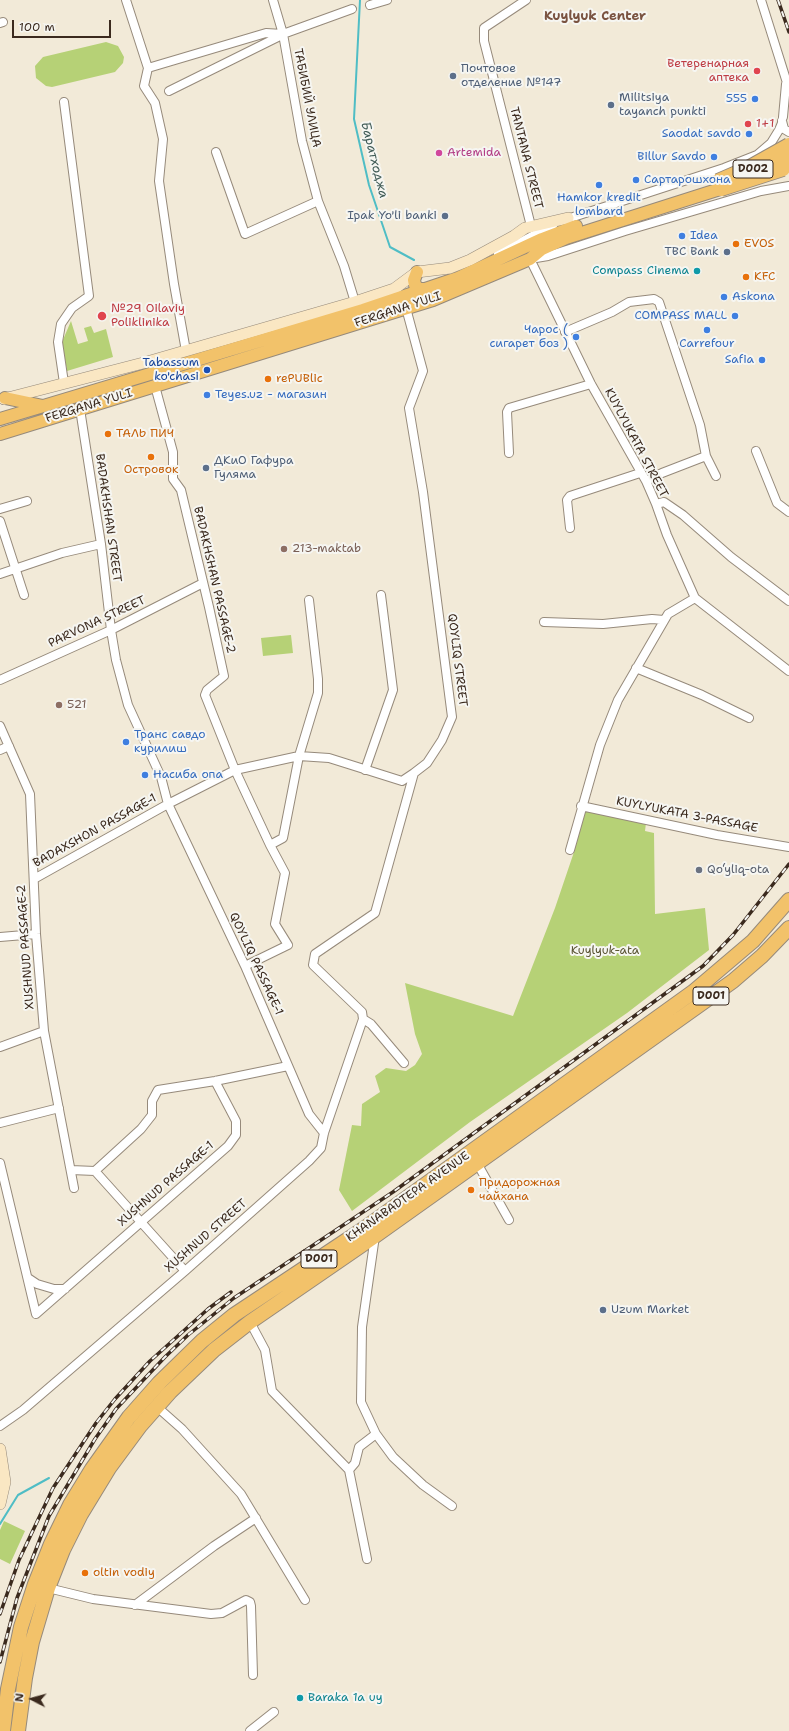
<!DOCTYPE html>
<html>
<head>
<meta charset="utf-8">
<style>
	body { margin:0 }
	#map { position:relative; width:789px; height:1731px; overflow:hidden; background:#f2ead8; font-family:"Shantell Sans",sans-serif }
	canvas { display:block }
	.north { position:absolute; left:12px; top:1679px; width:40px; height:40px; -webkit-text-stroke:3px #f6f6f2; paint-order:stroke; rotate:276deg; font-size:11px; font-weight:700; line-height:16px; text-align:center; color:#3b2a1e }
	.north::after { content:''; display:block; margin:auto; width:14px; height:18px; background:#3b2a1e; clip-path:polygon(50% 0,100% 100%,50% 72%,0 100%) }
	.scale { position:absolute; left:12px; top:20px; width:99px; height:18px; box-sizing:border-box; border:2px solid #3b2a1e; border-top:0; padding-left:5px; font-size:12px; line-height:14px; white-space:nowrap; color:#3b2a1e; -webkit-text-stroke:3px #f6f6f2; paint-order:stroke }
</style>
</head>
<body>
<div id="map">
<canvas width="789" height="1731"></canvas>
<div class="north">N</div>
<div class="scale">100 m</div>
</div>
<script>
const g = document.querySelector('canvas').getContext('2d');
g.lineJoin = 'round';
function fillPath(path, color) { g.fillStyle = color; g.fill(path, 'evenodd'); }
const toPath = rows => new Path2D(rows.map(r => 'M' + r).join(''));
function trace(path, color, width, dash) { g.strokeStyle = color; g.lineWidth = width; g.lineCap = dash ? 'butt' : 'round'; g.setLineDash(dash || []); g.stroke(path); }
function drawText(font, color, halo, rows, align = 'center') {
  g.font = font + ' "Shantell Sans",sans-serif'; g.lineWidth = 4; g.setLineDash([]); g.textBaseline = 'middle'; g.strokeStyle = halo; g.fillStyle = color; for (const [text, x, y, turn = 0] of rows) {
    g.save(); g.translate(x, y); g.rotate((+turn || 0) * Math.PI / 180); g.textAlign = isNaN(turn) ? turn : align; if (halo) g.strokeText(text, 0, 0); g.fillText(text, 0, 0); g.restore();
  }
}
fillPath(toPath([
	[106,42,118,46,124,57,123,63,115,72,52,87,46,86,36,78,35,66,43,57],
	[71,321,78,344,88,341,84,328,91,326,94,333,106,329,113,357,67,371,62,342],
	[291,635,293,653,263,656,261,638],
	[583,811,646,823,645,831,654,833,655,914,705,908,709,950,627,1013,470,1122,352,1211,339,1190,352,1125,361,1126,362,1104,380,1092,375,1076,386,1068,406,1071,415,1065,422,1054,415,1034,405,983,513,1016,555,908,574,852],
	[4,1521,25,1531,10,1564,0,1559,0,1530]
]), '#b6d176');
trace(toPath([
	[360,0,354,119,369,185,390,247,414,260],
	[0,1524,18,1495,49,1478]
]), '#4fbdc5', 2);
const street = toPath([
	[126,0,148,68,144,86,155,103,163,139,159,181,174,284,186,351],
	[273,0,283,34,302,141,318,201,344,266,355,302],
	[526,0,484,28,484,41,531,226],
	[761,0,789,89],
	[370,5,387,0],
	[0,23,3,22],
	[148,68,266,33,283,34,352,9],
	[169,91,282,35],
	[783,117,786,84],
	[782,121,784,129,789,132],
	[216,152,245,234,318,201],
	[789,186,761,191,625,231,548,256,530,259,591,384,646,481,656,504,667,535,695,598,789,671],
	[564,220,724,168,757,155,771,143,779,130,782,123],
	[498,254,553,225],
	[565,332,612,312,629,302,654,299,659,302,700,425,706,456,716,476],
	[64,383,58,342,61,324,72,308,89,296,64,102],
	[155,386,173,452,173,479,181,490,209,607,224,676,207,690,205,695,235,770,270,845,285,873,275,924,288,945,245,966],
	[80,409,101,544,111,630,116,660,128,705,161,777,168,804,245,966,309,1114,324,1133],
	[756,451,777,503,789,512],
	[509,453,507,412,509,408,591,384],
	[646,481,662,473,706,456],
	[656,504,664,502,683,515,731,557,789,601],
	[0,509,27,501],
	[0,521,24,595],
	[570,528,567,500,570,496,640,473],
	[0,574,62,553,101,544],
	[544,622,603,624,652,619,664,620],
	[636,668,702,695,749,718],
	[0,680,111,630,203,583],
	[0,726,30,794,36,934,44,1031,74,1188],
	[0,750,9,746],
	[365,770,393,690,381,595],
	[581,806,717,835,789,847],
	[270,845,283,838,299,756,318,693,318,679,309,600],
	[570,850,600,745,618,700,668,614,695,598],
	[34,879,168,804,235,770,299,756,329,758,402,781,414,773],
	[0,937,36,934],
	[0,1047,44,1031],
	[404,1063,371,1024,363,1019,362,1012,313,965,315,954,375,913,414,773,427,763,442,740,452,717,423,492,409,408,423,371,406,308],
	[0,1123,59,1108],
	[0,1163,36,1314,228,1146,236,1135,236,1121,215,1081],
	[477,1163,509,1220],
	[71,1170,95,1171,141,1129,152,1115,152,1101,158,1090,215,1081,288,1066],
	[95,1171,185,1271],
	[375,1236,362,1327,361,1402,376,1434,393,1457,423,1485,452,1506],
	[28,1278,37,1284,54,1289,65,1289],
	[250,1322,265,1350,272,1391,349,1470,367,1559],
	[156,1406,182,1429,241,1494,305,1600],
	[0,1426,23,1410,185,1271,309,1161,321,1148,324,1133,363,1019],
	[349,1470,355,1463,359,1447,376,1434],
	[48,1588,93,1599,211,1614,222,1613,246,1600,250,1602,251,1606,253,1675],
	[135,1605,214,1546,256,1518],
	[250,1731,274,1712]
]);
const secondary = toPath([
	[4,399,147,362,355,302,394,289,417,272,450,268,470,260,514,236,525,228,568,218],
	[0,1449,5,1482,0,1504]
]);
const primary = toPath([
	[417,272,414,280,415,285,419,289,426,289],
	[5,398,43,406],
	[0,419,363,310,458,278,542,239,576,226],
	[0,434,433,300,530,259,542,249,566,238,720,189]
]);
const highway = toPath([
	[3,1731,8,1689,21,1627,35,1584,51,1544,70,1505,92,1469,129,1417,159,1383,202,1341,234,1315,365,1228,693,992,753,941,789,900],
	[18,1731,25,1678,32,1642,48,1588,63,1550,81,1514,109,1468,140,1426,170,1392,214,1350,250,1322,375,1236,733,981,762,956,789,928]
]);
trace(street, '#968a7b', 10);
trace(secondary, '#968a7b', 12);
trace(primary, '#968a7b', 14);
trace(highway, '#968a7b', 16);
trace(street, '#fff', 8);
trace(secondary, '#fae7c3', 11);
trace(primary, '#f2c26a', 12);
trace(highway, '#f2c26a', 14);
const rail = toPath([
	[778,0,789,32],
	[0,1614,19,1560,53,1488,96,1423,115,1399,150,1361,208,1309,231,1292],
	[0,1662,17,1598,49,1516,95,1439,116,1409,165,1357,188,1335,234,1298,393,1192,703,966,733,935,789,864]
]);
trace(rail, '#3b2a1e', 3.5);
trace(rail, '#f6f6f2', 2, [6]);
const highwayBridge = toPath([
	[767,165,789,158],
	[718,181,748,168,789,145],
	[721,189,783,169]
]);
trace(highwayBridge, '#968a7b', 16, []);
trace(highwayBridge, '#f2c26a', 14);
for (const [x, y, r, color] of [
	[757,71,4,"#e0444e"],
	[453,76,4,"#5c6f8a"],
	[755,99,4,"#3f7fe0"],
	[611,105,4,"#5c6f8a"],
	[748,124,4,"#e0444e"],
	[749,134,4,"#3f7fe0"],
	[439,153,4,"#d1479c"],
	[714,157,4,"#3f7fe0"],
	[636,180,4,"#3f7fe0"],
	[599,185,4,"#3f7fe0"],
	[445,216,4,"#5c6f8a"],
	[682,236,4,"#3f7fe0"],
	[736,244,4,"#e8710a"],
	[727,252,4,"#5c6f8a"],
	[697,271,4,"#0f9aa8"],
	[746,277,4,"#e8710a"],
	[724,297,4,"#3f7fe0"],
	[102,316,5,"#e0444e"],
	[735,316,4,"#3f7fe0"],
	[707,330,4,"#3f7fe0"],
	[576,337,4,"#3f7fe0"],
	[762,360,4,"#3f7fe0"],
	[207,370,4,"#1a4fb4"],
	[268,379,4,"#e8710a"],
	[207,395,4,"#3f7fe0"],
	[108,434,4,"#e8710a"],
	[151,457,4,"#e8710a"],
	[206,468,4,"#5c6f8a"],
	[284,549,4,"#8d6e63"],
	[59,705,4,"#8d6e63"],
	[126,742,4,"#3f7fe0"],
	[145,775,4,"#3f7fe0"],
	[699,870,4,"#6b7280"],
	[471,1190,4,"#e8710a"],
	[603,1310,4,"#5c6f8a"],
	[85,1573,4,"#e8710a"],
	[300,1698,4,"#0f9aa8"]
]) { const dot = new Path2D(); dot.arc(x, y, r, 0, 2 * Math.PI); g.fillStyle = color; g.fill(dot); trace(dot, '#f6f6f2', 1.5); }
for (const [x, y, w] of [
	[753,169,40],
	[711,996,36],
	[319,1259,36]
]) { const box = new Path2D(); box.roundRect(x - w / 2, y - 9, w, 18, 3); g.fillStyle = '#f6f6f2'; g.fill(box); trace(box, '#3b2a1e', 1); }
drawText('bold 11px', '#3b2a1e', null, [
	["D002",753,169],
	["D001",711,996],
	["D001",319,1259]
]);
drawText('12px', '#be3a42', '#f6f6f2', [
	["Ветеренарная",749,64,"right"],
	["аптека",749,78,"right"],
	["1+1",756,124],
	["№29 Oilaviy",111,309],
	["Poliklinika",111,323]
], 'left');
drawText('12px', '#4e5e75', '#f6f6f2', [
	["Почтовое",461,69],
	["отделение №147",461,83],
	["Militsiya",619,98],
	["tayanch punkti",619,112],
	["Ipak Yo'li banki",437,216,"right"],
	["TBC Bank",719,252,"right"],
	["ДКиО Гафура",214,461],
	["Гуляма",214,475],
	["Uzum Market",611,1310]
], 'left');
drawText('12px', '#3b2a1e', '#f6f6f2', [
	["ТАБИБИЙ УЛИЦА",307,98,79],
	["TANTANA STREET",526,158,76],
	["FERGANA YULI",398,310,-18],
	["FERGANA YULI",89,406,-17],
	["KUYLYUKATA STREET",636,443,62],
	["BADAKHSHAN STREET",108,518,82],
	["BADAKHSHAN PASSAGE-2",214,580,77],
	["PARVONA STREET",97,622,-25],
	["QOYLIQ STREET",457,660,83],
	["KUYLYUKATA 3-PASSAGE",687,815,11],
	["BADAXSHON PASSAGE-1",95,831,-29],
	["XUSHNUD PASSAGE-2",26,947,-94],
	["QOYLIQ PASSAGE-1",256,964,65],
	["XUSHNUD PASSAGE-1",166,1184,-41],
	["KHANABADTEPA AVENUE",408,1197,-35],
	["XUSHNUD STREET",206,1236,-41]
]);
drawText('12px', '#366cbe', '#f6f6f2', [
	["555",747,99],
	["Saodat savdo",741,134],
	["Billur Savdo",706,157],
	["Сартарошхона",644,180,"left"],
	["Hamkor kredit",599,198,"center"],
	["lombard",599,212,"center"],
	["Idea",690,236,"left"],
	["Askona",732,297,"left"],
	["COMPASS MALL",727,316],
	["Чарос (",568,330],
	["сигарет боз )",568,344],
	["Carrefour",707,344,"center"],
	["Safia",754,360],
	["Teyes.uz - магазин",215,395,"left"],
	["Транс савдо",134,735,"left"],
	["курилиш",134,749,"left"],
	["Насиба опа",153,775,"left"]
], 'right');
drawText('12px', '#b23c85', '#f6f6f2', [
	["Artemida",447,153]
], 'left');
drawText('12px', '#c56008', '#f6f6f2', [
	["EVOS",744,244],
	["KFC",754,277],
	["rePUBlic",276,379],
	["ТАЛЬ ПИЧ",116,434],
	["Островок",151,470,"center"],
	["Придорожная",479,1183],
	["чайхана",479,1197],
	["oltin vodiy",93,1573]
], 'left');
drawText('12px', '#0d838f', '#f6f6f2', [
	["Compass Cinema",689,271],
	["Baraka 1a uy",308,1698,"left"]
], 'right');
drawText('12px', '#164399', '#f6f6f2', [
	["Tabassum",199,363],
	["ko'chasi",199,377]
], 'right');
drawText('12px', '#785e54', '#f6f6f2', [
	["213-maktab",292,549],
	["521",67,705]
], 'left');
drawText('12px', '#5b616d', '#f6f6f2', [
	["Qo‘yliq-ota",707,870]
], 'left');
drawText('12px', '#5a5434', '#f6f6f2', [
	["Kuylyuk-ata",605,951]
]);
drawText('bold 13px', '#7a5341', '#f6f6f2', [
	["Kuylyuk Center",595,17]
]);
drawText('italic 13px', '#425d58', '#f6f6f2', [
	["Баратходжа",374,160,76]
]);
</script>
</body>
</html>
